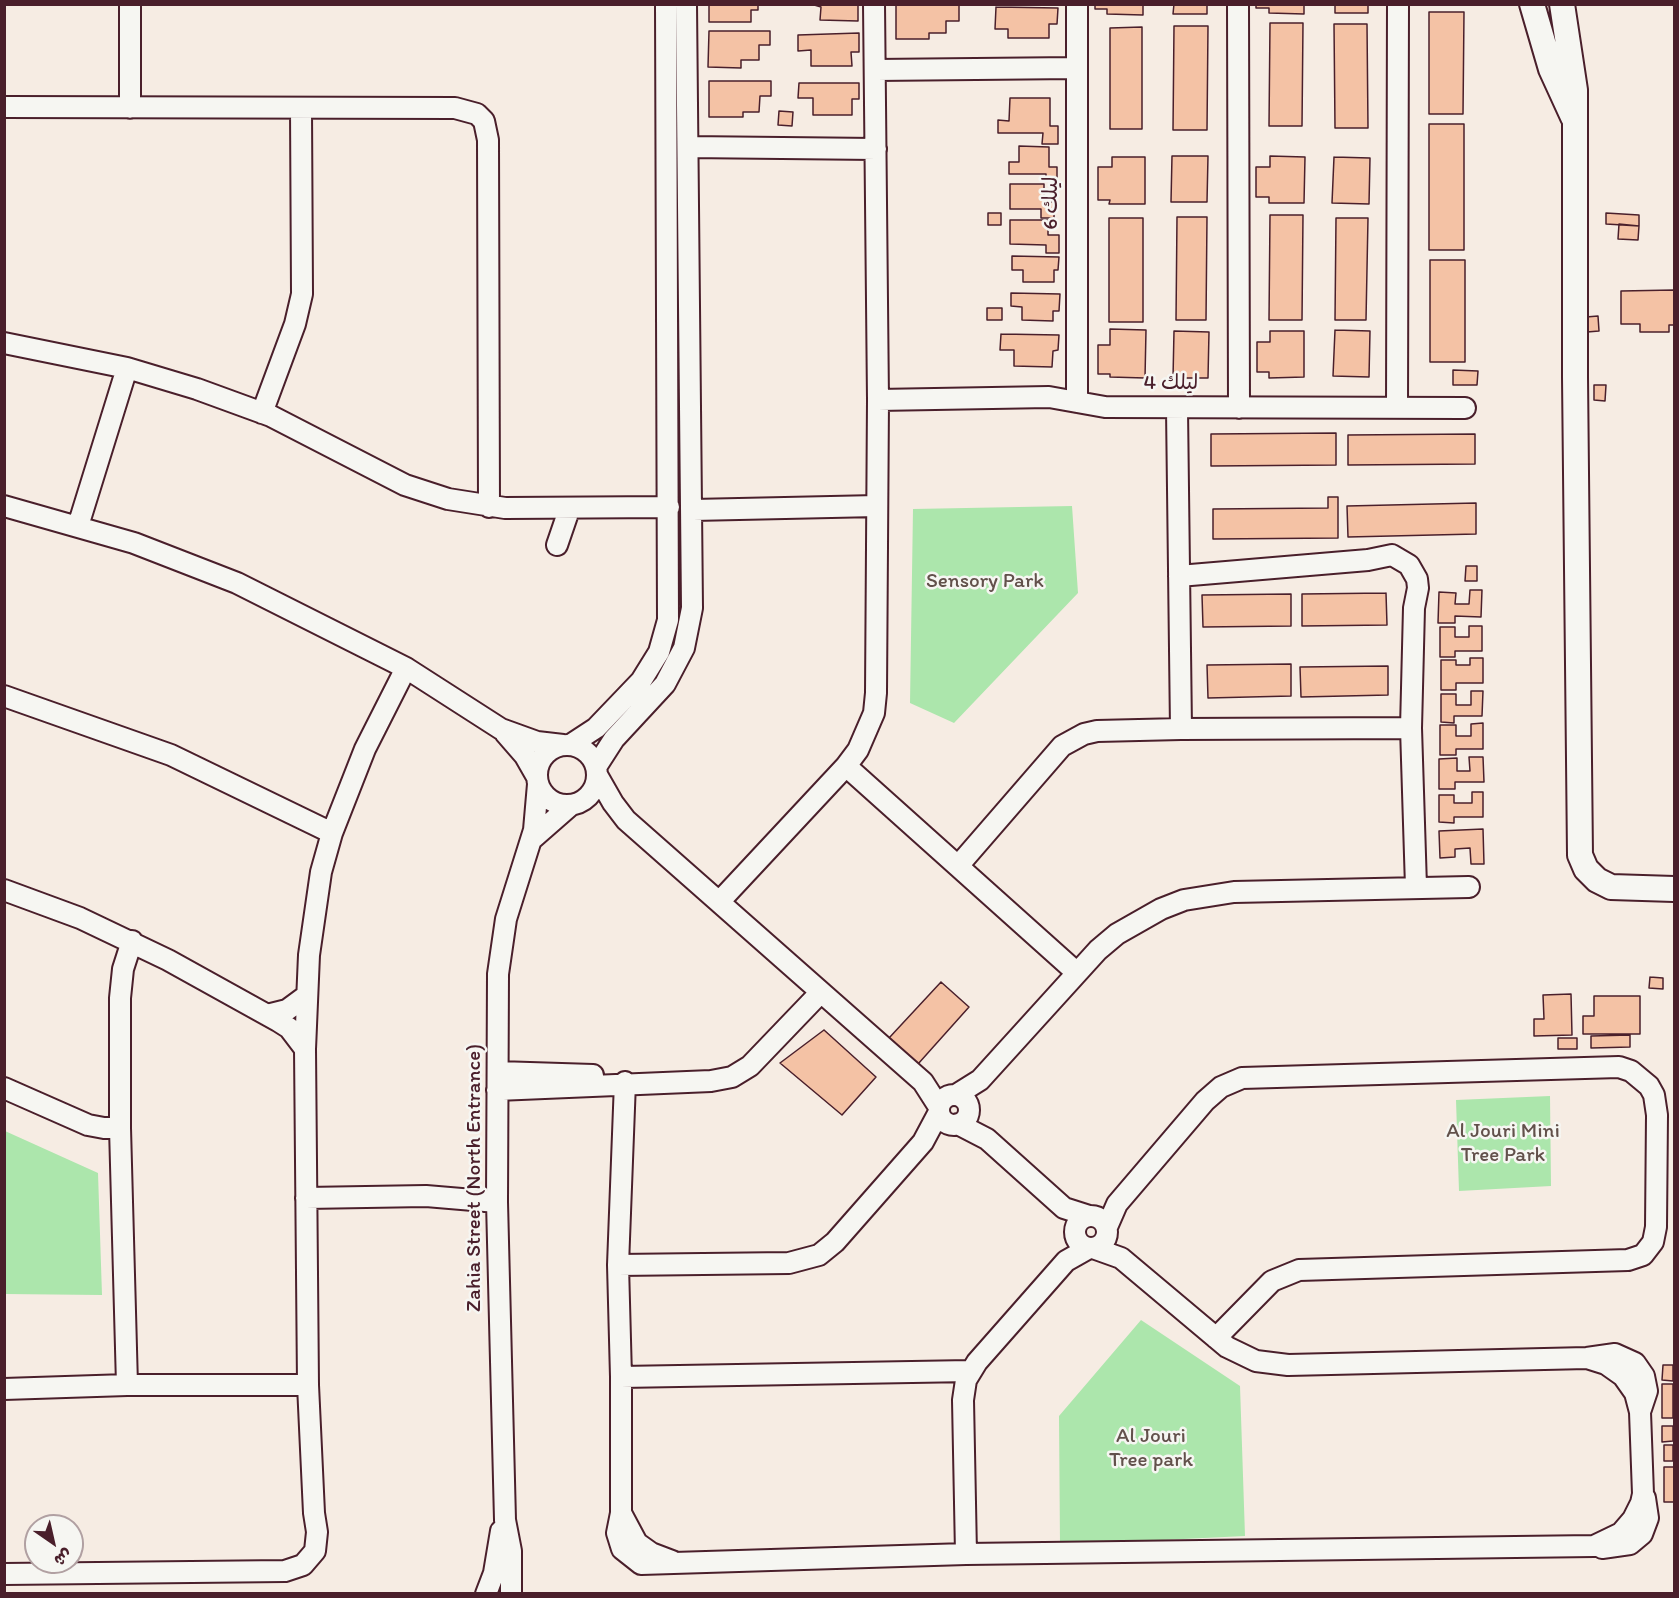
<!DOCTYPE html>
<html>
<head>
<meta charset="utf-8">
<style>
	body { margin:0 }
	#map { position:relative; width:1679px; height:1598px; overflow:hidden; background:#f6ece3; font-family:Itim,"Playpen Sans Arabic",sans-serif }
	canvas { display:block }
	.frame { position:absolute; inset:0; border:6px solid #4a1f2b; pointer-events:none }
	.north { position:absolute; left:24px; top:1514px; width:60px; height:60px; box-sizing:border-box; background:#f6f6f2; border:2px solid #b1a0a2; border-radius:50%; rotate:146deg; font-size:16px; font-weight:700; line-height:24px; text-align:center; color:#4a1f2b }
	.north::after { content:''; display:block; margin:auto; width:21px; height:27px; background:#4a1f2b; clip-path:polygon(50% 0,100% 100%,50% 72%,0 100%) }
</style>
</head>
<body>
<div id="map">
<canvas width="1679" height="1598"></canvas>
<div class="frame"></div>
<div class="north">ش</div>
</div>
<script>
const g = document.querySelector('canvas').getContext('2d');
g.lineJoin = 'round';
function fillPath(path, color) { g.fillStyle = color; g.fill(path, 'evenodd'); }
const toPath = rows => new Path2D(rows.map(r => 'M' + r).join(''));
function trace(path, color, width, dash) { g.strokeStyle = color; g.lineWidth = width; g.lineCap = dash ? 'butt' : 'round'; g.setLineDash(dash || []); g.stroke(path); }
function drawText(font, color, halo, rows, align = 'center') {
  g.font = font + ' Itim,"Playpen Sans Arabic",sans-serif'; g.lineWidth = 5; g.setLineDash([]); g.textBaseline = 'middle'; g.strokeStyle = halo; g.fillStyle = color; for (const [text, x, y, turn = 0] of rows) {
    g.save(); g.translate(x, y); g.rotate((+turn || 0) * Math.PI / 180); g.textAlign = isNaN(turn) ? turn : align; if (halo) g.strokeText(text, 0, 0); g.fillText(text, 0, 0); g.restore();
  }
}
fillPath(toPath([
	[1072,506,1078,593,954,723,910,703,913,509],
	[1550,1096,1551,1186,1459,1191,1456,1100],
	[5,1131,98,1173,102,1295,5,1294],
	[1141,1320,1240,1386,1245,1536,1060,1545,1059,1416]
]), '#ace6ac');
const building = toPath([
	[709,4,758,4,758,10,751,10,751,22,709,22,709,4],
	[811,4,858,4,858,21,820,20,821,7,811,4],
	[896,4,959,4,959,21,946,21,946,33,929,33,929,39,896,39,896,4],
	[1095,4,1143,4,1143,15,1107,14,1107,9,1095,9,1095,4],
	[1174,4,1207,4,1207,14,1173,14,1174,4],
	[1256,4,1304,4,1304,14,1269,13,1269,8,1256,8,1256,4],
	[1335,4,1368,4,1368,13,1335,13,1335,4],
	[996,7,1058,8,1057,24,1049,24,1049,38,1008,38,1008,29,995,29,996,7],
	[1429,12,1464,12,1463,114,1429,114,1429,12],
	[1270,23,1303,23,1302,126,1269,126,1270,23],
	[1334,24,1367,24,1368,128,1335,128,1334,24],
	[1174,26,1208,26,1207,130,1173,130,1174,26],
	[1142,27,1142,129,1110,129,1110,28,1142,27],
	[709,31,770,31,770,45,759,45,759,60,741,60,741,68,708,67,709,31],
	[859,33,859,52,851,52,852,66,811,66,811,50,798,51,798,35,859,33],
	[709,81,771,81,771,96,760,96,759,112,743,112,743,117,709,117,709,81],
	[799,83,859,83,859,99,852,99,852,115,813,115,813,98,798,98,799,83],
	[1010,98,1050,98,1050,126,1058,126,1058,144,1042,144,1043,133,998,133,998,120,1009,121,1010,98],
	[779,111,793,112,792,126,778,125,779,111],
	[1429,124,1464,124,1464,250,1429,250,1429,124],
	[1019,146,1049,147,1049,167,1057,167,1057,180,1046,180,1046,174,1009,174,1009,162,1019,162,1019,146],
	[1172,156,1208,156,1207,202,1171,202,1172,156],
	[1270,156,1305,157,1304,203,1269,203,1269,197,1256,197,1256,167,1270,167,1270,156],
	[1112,157,1145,157,1145,204,1109,204,1110,200,1098,200,1098,167,1112,167,1112,157],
	[1334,157,1370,158,1369,204,1332,203,1334,157],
	[1010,184,1044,184,1044,202,1054,202,1054,218,1041,218,1041,209,1010,209,1010,184],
	[988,213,1001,213,1001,225,988,225,988,213],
	[1606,213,1639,215,1639,226,1606,224,1606,213],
	[1270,215,1303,215,1302,320,1269,320,1270,215],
	[1177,217,1207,217,1206,320,1176,320,1177,217],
	[1109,218,1143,218,1143,322,1109,322,1109,218],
	[1336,218,1368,218,1366,320,1335,320,1336,218],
	[1010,220,1048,220,1048,235,1059,235,1059,253,1046,253,1046,245,1010,244,1010,220],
	[1619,224,1639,226,1638,240,1618,239,1619,224],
	[1012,256,1059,257,1058,270,1054,270,1054,282,1023,282,1023,270,1012,270,1012,256],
	[1430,260,1465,260,1465,362,1430,362,1430,260],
	[1674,290,1674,325,1669,325,1669,332,1640,332,1640,324,1621,324,1621,291,1674,290],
	[1011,293,1060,294,1059,311,1053,311,1053,321,1022,320,1022,307,1011,306,1011,293],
	[987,308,1002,308,1002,320,987,320,987,308],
	[1598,316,1599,331,1587,332,1586,317,1598,316],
	[1110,329,1146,330,1145,378,1110,377,1110,374,1098,374,1098,345,1110,345,1110,329],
	[1335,330,1370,331,1369,377,1333,376,1335,330],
	[1174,331,1209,332,1208,378,1173,378,1174,331],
	[1270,331,1304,331,1304,377,1269,378,1269,372,1257,372,1257,342,1270,342,1270,331],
	[1001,334,1059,335,1058,350,1053,351,1052,367,1014,366,1014,350,1000,350,1001,334],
	[1453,370,1478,371,1477,385,1453,385,1453,370],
	[1594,385,1606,385,1605,401,1594,400,1594,385],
	[1336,433,1336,465,1211,466,1211,434,1336,433],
	[1475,434,1475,464,1348,465,1348,435,1475,434],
	[1328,497,1338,497,1338,538,1213,539,1213,509,1328,508,1328,497],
	[1476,503,1476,534,1348,537,1347,506,1476,503],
	[1466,566,1477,566,1477,581,1465,581,1466,566],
	[1470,590,1482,590,1481,617,1455,616,1455,623,1438,623,1439,592,1456,593,1455,604,1469,604,1470,590],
	[1386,593,1387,625,1302,626,1302,594,1386,593],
	[1291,594,1291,626,1203,627,1202,595,1291,594],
	[1469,626,1482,626,1482,651,1455,651,1455,657,1440,657,1440,627,1455,627,1455,637,1469,637,1469,626],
	[1470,658,1483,658,1483,683,1456,683,1456,690,1441,690,1441,660,1456,660,1456,665,1470,665,1470,658],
	[1291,664,1291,696,1208,698,1207,665,1291,664],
	[1388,666,1388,695,1301,697,1300,667,1388,666],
	[1471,691,1483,691,1482,716,1454,716,1454,723,1441,722,1441,694,1456,694,1456,705,1471,705,1471,691],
	[1483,723,1483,749,1456,749,1456,755,1440,755,1440,725,1456,725,1456,736,1471,736,1471,724,1483,723],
	[1469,757,1483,757,1484,782,1455,782,1455,789,1439,789,1439,759,1457,758,1457,771,1470,771,1469,757],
	[1472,792,1483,792,1483,817,1454,817,1454,823,1439,822,1439,795,1454,795,1454,803,1472,803,1472,792],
	[1483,829,1484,864,1471,864,1470,848,1455,849,1455,857,1440,858,1439,831,1483,829],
	[1650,977,1663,978,1663,989,1649,988,1650,977],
	[941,982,969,1007,918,1064,889,1038,941,982],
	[1571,994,1572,1035,1534,1036,1534,1019,1544,1019,1543,995,1571,994],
	[1594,996,1640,996,1640,1034,1583,1034,1583,1016,1594,1016,1594,996],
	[824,1030,876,1077,842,1115,780,1063,824,1030],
	[1630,1035,1630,1047,1591,1048,1591,1036,1630,1035],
	[1558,1038,1577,1038,1577,1049,1558,1049,1558,1038],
	[1663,1365,1673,1365,1673,1381,1662,1380,1663,1365],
	[1662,1384,1673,1384,1673,1418,1662,1418,1662,1384],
	[1662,1426,1673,1426,1673,1441,1662,1442,1662,1426],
	[1664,1445,1673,1445,1673,1461,1664,1461,1664,1445],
	[1664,1467,1674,1467,1674,1502,1664,1502,1664,1467]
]);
fillPath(building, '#f4c2a5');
trace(building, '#4a1f2b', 1.5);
const minor = toPath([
	[1238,4,1239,408],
	[876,70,1075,68],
	[4,107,455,108,477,114,484,121,488,140,489,507],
	[130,108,130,4],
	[688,147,876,149],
	[4,343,127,368,197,389,271,416,405,485,448,499,505,508,669,507],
	[878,400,1049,397,1105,407,1465,408],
	[1077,402,1077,4],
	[1397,408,1398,4],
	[1177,409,1181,729],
	[262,413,295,324,302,294,301,109],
	[4,506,134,543,237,583,406,668,501,729,537,742,563,745],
	[693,510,877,506],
	[78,526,127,368],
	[557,545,569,510],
	[1179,576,1368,560,1392,555,1409,565,1417,579,1418,588,1414,608,1411,728,1416,887],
	[4,696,171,755,332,833],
	[505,733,525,756,537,777],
	'537 775a30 30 0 1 1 60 0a30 30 0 1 1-60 0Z',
	[570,745,596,728,641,681,659,652,668,620,666,4],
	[846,766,1076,972],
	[596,767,614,739,665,684,684,648,692,608,686,4],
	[597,775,613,803,626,820,923,1082,939,1107],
	[531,840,571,805],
	[958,866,1062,746,1084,734,1097,731,1181,729,1411,728],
	[4,890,80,918,168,960,278,1021,289,1028,305,1049],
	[720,901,846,766,858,750,874,713,876,693,878,400,874,4],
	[267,1015,287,1010,306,996],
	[498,1072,593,1075],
	[625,1082,618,1265,621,1377,621,1513,617,1533,622,1549,641,1564,966,1554,1594,1546,1621,1533,1633,1519,1641,1503,1643,1494,1640,1412,1635,1393,1623,1376,1606,1364,1587,1358],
	[4,1088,88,1125,104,1128,120,1128],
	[497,1090,711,1081,732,1077,750,1066,821,992],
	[956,1095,980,1080,1098,950,1117,934,1161,909,1184,900,1234,892,1469,887],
	'939 1110a15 15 0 1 1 30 0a15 15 0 1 1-30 0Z',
	[958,1124,987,1139,1064,1208,1089,1216],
	[306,1198,426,1196,497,1202],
	'1075 1232a16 16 0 1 1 32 0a16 16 0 1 1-32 0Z',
	[1107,1227,1117,1204,1205,1101,1221,1087,1242,1078,1619,1067,1631,1071,1649,1086,1654,1095,1657,1115,1656,1227,1653,1242,1643,1255,1628,1260,1299,1270,1272,1281,1216,1338],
	[1093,1248,1121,1258,1227,1347,1256,1361,1288,1365,1587,1358,1615,1354,1635,1363,1644,1376,1647,1391,1641,1409],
	[618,1265,789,1263,819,1255,835,1242,923,1142,939,1112],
	[621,1377,970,1371],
	[127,1385,120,1128,120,998,123,969,132,941],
	[4,1389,127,1385,308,1385],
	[621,1513,637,1543,651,1553,672,1561],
	[1602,1548,1630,1544,1642,1534,1648,1518,1645,1498],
	[966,1554,963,1400,966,1380,977,1362,1066,1261,1089,1248],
	[4,1574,285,1571,303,1565,315,1551,317,1532,314,1513,308,1385,305,1049,309,955,321,872,332,833,365,749,406,668],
	[486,1594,494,1573,501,1531],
	[511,1594,511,1551,505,1520,497,1202,498,974,506,919,534,830,538,784]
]);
const tertiary = toPath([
	[1532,4,1551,69,1573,117],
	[1562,4,1575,90,1575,377,1580,855,1586,869,1597,880,1611,887,1674,889]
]);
trace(minor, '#4a1f2b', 24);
trace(tertiary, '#4a1f2b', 28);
trace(minor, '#f6f6f2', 20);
trace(tertiary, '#f6f6f2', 24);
drawText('21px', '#4a1f2b', '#f6f6f2', [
	["ليلك 6",1052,203,-90],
	["ليلك 4",1171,384],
	["Zahia Street (North Entrance)",475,1178,-90]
]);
drawText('21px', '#62514b', '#f6f6f2', [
	["Sensory Park",985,582],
	["Al Jouri Mini",1503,1132],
	["Tree Park",1503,1156],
	["Al Jouri",1151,1437],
	["Tree park",1151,1461]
]);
</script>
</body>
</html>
